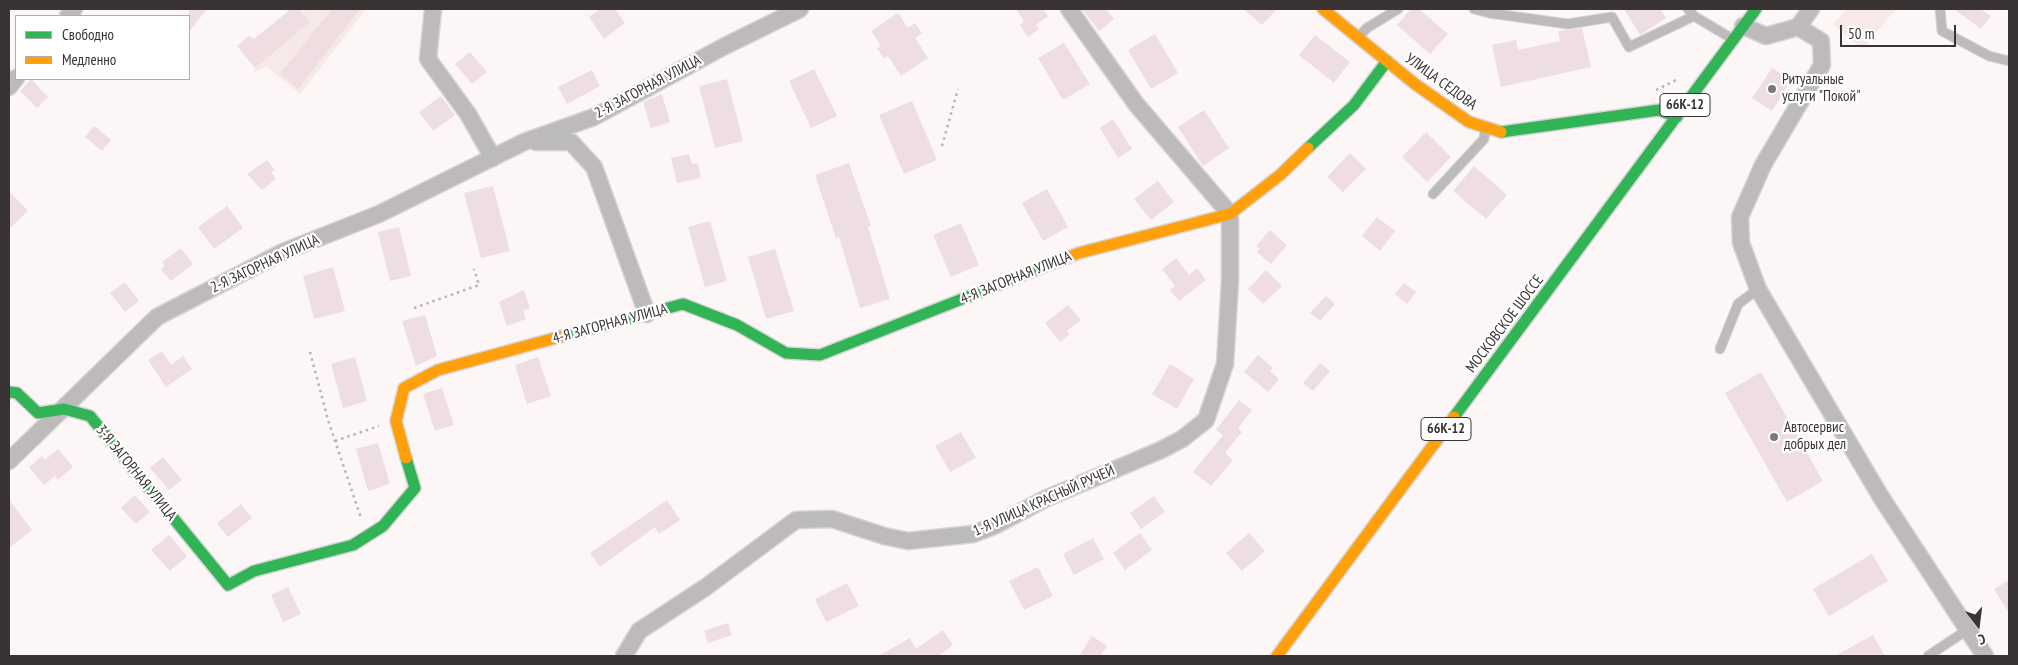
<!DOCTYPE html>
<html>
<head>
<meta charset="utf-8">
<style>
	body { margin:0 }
	#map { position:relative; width:2018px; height:665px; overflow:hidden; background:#fcf6f7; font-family:"PT Sans Narrow",sans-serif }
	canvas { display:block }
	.frame { position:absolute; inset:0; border:10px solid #393334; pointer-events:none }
	.legend { position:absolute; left:15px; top:15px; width:175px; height:65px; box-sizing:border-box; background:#fff; border:1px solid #b0adae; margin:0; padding:6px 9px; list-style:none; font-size:15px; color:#393334 }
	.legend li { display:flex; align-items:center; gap:10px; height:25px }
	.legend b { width:25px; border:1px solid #b0adae }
	.north { position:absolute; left:1953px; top:600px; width:50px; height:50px; -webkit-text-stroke:4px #fff; paint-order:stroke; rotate:165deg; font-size:14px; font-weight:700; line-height:20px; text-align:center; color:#393334 }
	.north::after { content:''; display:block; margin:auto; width:18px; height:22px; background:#393334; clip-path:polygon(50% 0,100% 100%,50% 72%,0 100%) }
	.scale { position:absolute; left:1840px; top:25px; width:116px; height:22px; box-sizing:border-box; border:2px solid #393334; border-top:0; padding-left:6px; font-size:15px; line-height:18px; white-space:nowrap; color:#393334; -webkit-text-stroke:4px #fff; paint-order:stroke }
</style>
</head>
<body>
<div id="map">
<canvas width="2018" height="665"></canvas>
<div class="frame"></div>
<ul class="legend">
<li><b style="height:6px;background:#30b455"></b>Свободно</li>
<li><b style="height:6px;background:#ff9f0a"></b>Медленно</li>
</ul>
<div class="north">С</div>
<div class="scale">50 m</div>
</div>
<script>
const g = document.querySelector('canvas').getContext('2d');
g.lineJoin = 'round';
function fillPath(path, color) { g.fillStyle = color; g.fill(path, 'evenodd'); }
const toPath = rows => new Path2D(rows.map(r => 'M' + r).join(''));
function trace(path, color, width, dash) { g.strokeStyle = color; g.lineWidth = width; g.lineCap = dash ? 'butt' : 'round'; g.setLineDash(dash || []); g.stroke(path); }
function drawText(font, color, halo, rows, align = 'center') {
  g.font = font + ' "PT Sans Narrow",sans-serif'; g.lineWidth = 4.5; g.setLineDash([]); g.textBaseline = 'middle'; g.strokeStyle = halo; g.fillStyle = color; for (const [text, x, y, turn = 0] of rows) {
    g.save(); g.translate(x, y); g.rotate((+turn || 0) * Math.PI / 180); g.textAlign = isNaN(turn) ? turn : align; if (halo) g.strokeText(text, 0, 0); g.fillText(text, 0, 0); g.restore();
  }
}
fillPath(toPath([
	[297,9,366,9,300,94,267,67,252,73],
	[1847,9,1896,9,1862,49,1833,24]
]), '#f7e8ea');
fillPath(toPath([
	[189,9,207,9,189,32],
	[291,9,298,9,310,22,255,68,237,46,249,36,254,39],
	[332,9,360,9,298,89,280,74],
	[600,9,615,9,625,23,604,39,589,17],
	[1016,9,1043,9,1048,16,1036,25,1039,29,1028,37,1020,25,1024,21],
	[1082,9,1106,9,1114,19,1099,31],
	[1243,9,1277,9,1262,25],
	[1411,9,1419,9,1448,34,1430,54,1397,25],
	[1624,9,1660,9,1666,18,1640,35],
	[1954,9,1980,9,1991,16,1981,29],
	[898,13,908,28,915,23,922,33,915,38,928,58,901,76,888,56,884,59,877,48,881,46,871,31],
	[1582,28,1591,67,1501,87,1492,45,1516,40,1518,50,1560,41,1558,31],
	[1155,34,1178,73,1151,89,1128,50],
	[1315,35,1350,62,1334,83,1299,55],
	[1064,43,1090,84,1063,100,1038,58],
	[470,52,487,72,472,84,455,64],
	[1772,68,1791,80,1772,111,1752,98],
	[814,69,837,116,811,128,789,81],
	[592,70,600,86,567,104,558,87],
	[31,79,48,97,37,108,20,91],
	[727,79,743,141,715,148,699,86],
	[662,94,670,122,651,128,643,102],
	[441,96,455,115,433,131,419,112],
	[912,101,937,160,904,174,879,115],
	[1204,110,1229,148,1203,166,1178,127],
	[1113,119,1132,149,1118,158,1100,128],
	[94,126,111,140,102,151,85,137],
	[1426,132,1451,157,1427,182,1402,157],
	[1350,153,1366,169,1343,192,1327,177],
	[689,154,692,164,698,163,701,178,677,183,671,158],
	[267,160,275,170,271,172,276,179,262,190,247,174],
	[849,163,871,226,868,227,890,299,860,308,839,237,836,238,815,175],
	[1474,166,1507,195,1486,219,1453,191],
	[1158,181,1174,202,1151,220,1134,199],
	[493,186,510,251,481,258,464,193],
	[1047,189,1068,227,1043,241,1022,203],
	[9,191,28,211,9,229],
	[227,206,243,228,214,249,198,227],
	[1377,217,1395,231,1380,251,1362,236],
	[710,221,727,281,705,287,688,227],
	[961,223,979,265,951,277,933,235],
	[399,227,411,276,390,281,378,232],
	[1270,230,1287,245,1271,264,1257,252,1260,249,1256,246],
	[181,248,193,264,171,281,161,269,165,266,162,262],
	[775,249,794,311,766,319,748,257],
	[1176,258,1189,275,1197,268,1206,280,1179,301,1170,290,1175,286,1162,269],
	[333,267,345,311,314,319,303,276],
	[1266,270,1282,286,1263,304,1248,289],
	[125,282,139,301,125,312,110,293],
	[1404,283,1416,292,1407,304,1395,294],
	[524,290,530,308,523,311,526,319,507,326,499,302],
	[1326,296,1335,304,1320,321,1310,313],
	[1068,305,1081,320,1067,331,1070,334,1060,342,1045,323],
	[425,315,437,356,416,366,402,321],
	[162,351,171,365,183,356,192,369,166,387,148,360],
	[1258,355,1273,368,1270,371,1279,379,1268,392,1244,372],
	[355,357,367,401,343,408,331,364],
	[538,357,551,396,527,404,515,365],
	[1320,363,1330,371,1313,391,1303,383],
	[1170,364,1194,379,1177,409,1152,394],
	[1761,372,1823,481,1787,502,1725,393],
	[442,388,454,425,435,431,423,394],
	[1239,400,1252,410,1238,428,1242,432,1225,453,1233,460,1211,486,1193,472,1223,435,1216,430],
	[961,432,976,458,950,472,935,446],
	[378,443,390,484,368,491,356,449],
	[58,449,73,467,58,480,55,476,44,485,29,467,42,456,45,460],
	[163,457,182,480,169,490,150,468],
	[135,495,150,512,136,524,121,508],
	[1154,496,1165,512,1141,529,1130,513],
	[9,500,32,530,9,548],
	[667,500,680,520,659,534,655,527,600,567,590,553],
	[241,504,252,518,228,537,217,523],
	[1140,533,1152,550,1125,570,1113,553],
	[1249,533,1265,551,1242,571,1226,553],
	[169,535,187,556,170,571,151,550],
	[1093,538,1104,559,1074,575,1063,554],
	[1872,554,1888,581,1829,616,1813,589],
	[1038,567,1053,596,1024,610,1009,581],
	[2009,580,2009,613,1994,589],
	[847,583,859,606,826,622,815,599],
	[288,587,301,614,283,622,271,595],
	[728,623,732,635,708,643,704,631],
	[943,630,953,645,938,656,878,656,910,638,916,649],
	[1873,635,1885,656,1835,656],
	[1092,636,1107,646,1100,656,1079,656]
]), '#eedee1');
const lane = toPath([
	[1474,9,1489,13,1568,24,1612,17,1629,47,1694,16],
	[1688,9,1694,16,1731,38],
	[1940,9,1942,31,1989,56,2009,61],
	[1358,37,1367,28,1398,9],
	[1433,194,1484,139,1485,129],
	[1720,349,1738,304,1758,289],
	[1928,656,1967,630]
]);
const street = toPath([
	[433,9,428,59,468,114,493,158],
	[1811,9,1798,27,1821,41,1822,65,1763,165,1740,217,1741,243,1758,289,1881,497,1985,656],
	[68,16,74,9],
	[1743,26,1766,36,1798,27],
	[9,87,16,78],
	[536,142,571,142,594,167,647,314],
	[9,461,157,317,283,252,379,214,524,142,594,117,723,47,800,9],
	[624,656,639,631,706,587,796,520,832,519,884,536,908,541,973,534,994,526,1047,498,1161,450,1182,439,1206,420,1225,364,1230,281,1230,214,1136,104,1069,9]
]);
const fast = toPath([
	[1501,132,1659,110,1677,117],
	[1308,148,1354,105,1387,61],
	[563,336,683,304,737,325,786,353,820,355,1056,262],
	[9,392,17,393,38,413,64,409,90,416,228,585,254,571,353,545,383,526,415,488,406,458],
	[1454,417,1756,9]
]);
const slow = toPath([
	[1323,9,1415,84,1469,122,1501,132],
	[1056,262,1079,253,1230,214,1280,175,1308,148],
	[406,458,396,421,404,388,438,370,563,336],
	[1277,656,1454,417]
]);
trace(lane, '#d8d4d5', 11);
trace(street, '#d8d4d5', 19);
trace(fast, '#d8d4d5', 14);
trace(slow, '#d8d4d5', 14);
trace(toPath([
	[1656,90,1676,80],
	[942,146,958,89],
	[414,308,479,285,474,269],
	[310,352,328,420,361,518],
	[335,441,379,426]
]), '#b6b4b4', 2.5, [2.5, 4]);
trace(lane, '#bdbabb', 9);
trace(street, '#bdbabb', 16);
trace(fast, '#30b455', 11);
trace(slow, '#ff9f0a', 11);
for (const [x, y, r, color] of [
	[1772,89,5,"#7d7778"],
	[1774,437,5,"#7d7778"]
]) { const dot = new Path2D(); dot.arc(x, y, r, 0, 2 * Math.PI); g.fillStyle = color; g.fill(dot); trace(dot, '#fff', 2); }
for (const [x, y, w] of [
	[1685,105,50],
	[1446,429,50]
]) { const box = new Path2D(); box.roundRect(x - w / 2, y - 11.5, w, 23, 4); g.fillStyle = '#fff'; g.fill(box); trace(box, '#393334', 1); }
drawText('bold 14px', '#393334', null, [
	["66К-12",1685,105],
	["66К-12",1446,429]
]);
drawText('15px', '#393334', '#fff', [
	["Ритуальные",1782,80],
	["услуги \"Покой\"",1782,97],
	["Автосервис",1784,428],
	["добрых дел",1784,445]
], 'left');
drawText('15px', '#393334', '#fff', [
	["УЛИЦА СЕДОВА",1441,82,36],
	["2-Я ЗАГОРНАЯ УЛИЦА",648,87,-28],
	["2-Я ЗАГОРНАЯ УЛИЦА",265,264,-25],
	["4-Я ЗАГОРНАЯ УЛИЦА",1016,278,-22],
	["4-Я ЗАГОРНАЯ УЛИЦА",610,324,-15],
	["МОСКОВСКОЕ ШОССЕ",1505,324,-53],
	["3-Я ЗАГОРНАЯ УЛИЦА",136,473,51],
	["1-Я УЛИЦА КРАСНЫЙ РУЧЕЙ",1044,501,-24]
]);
</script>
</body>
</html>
